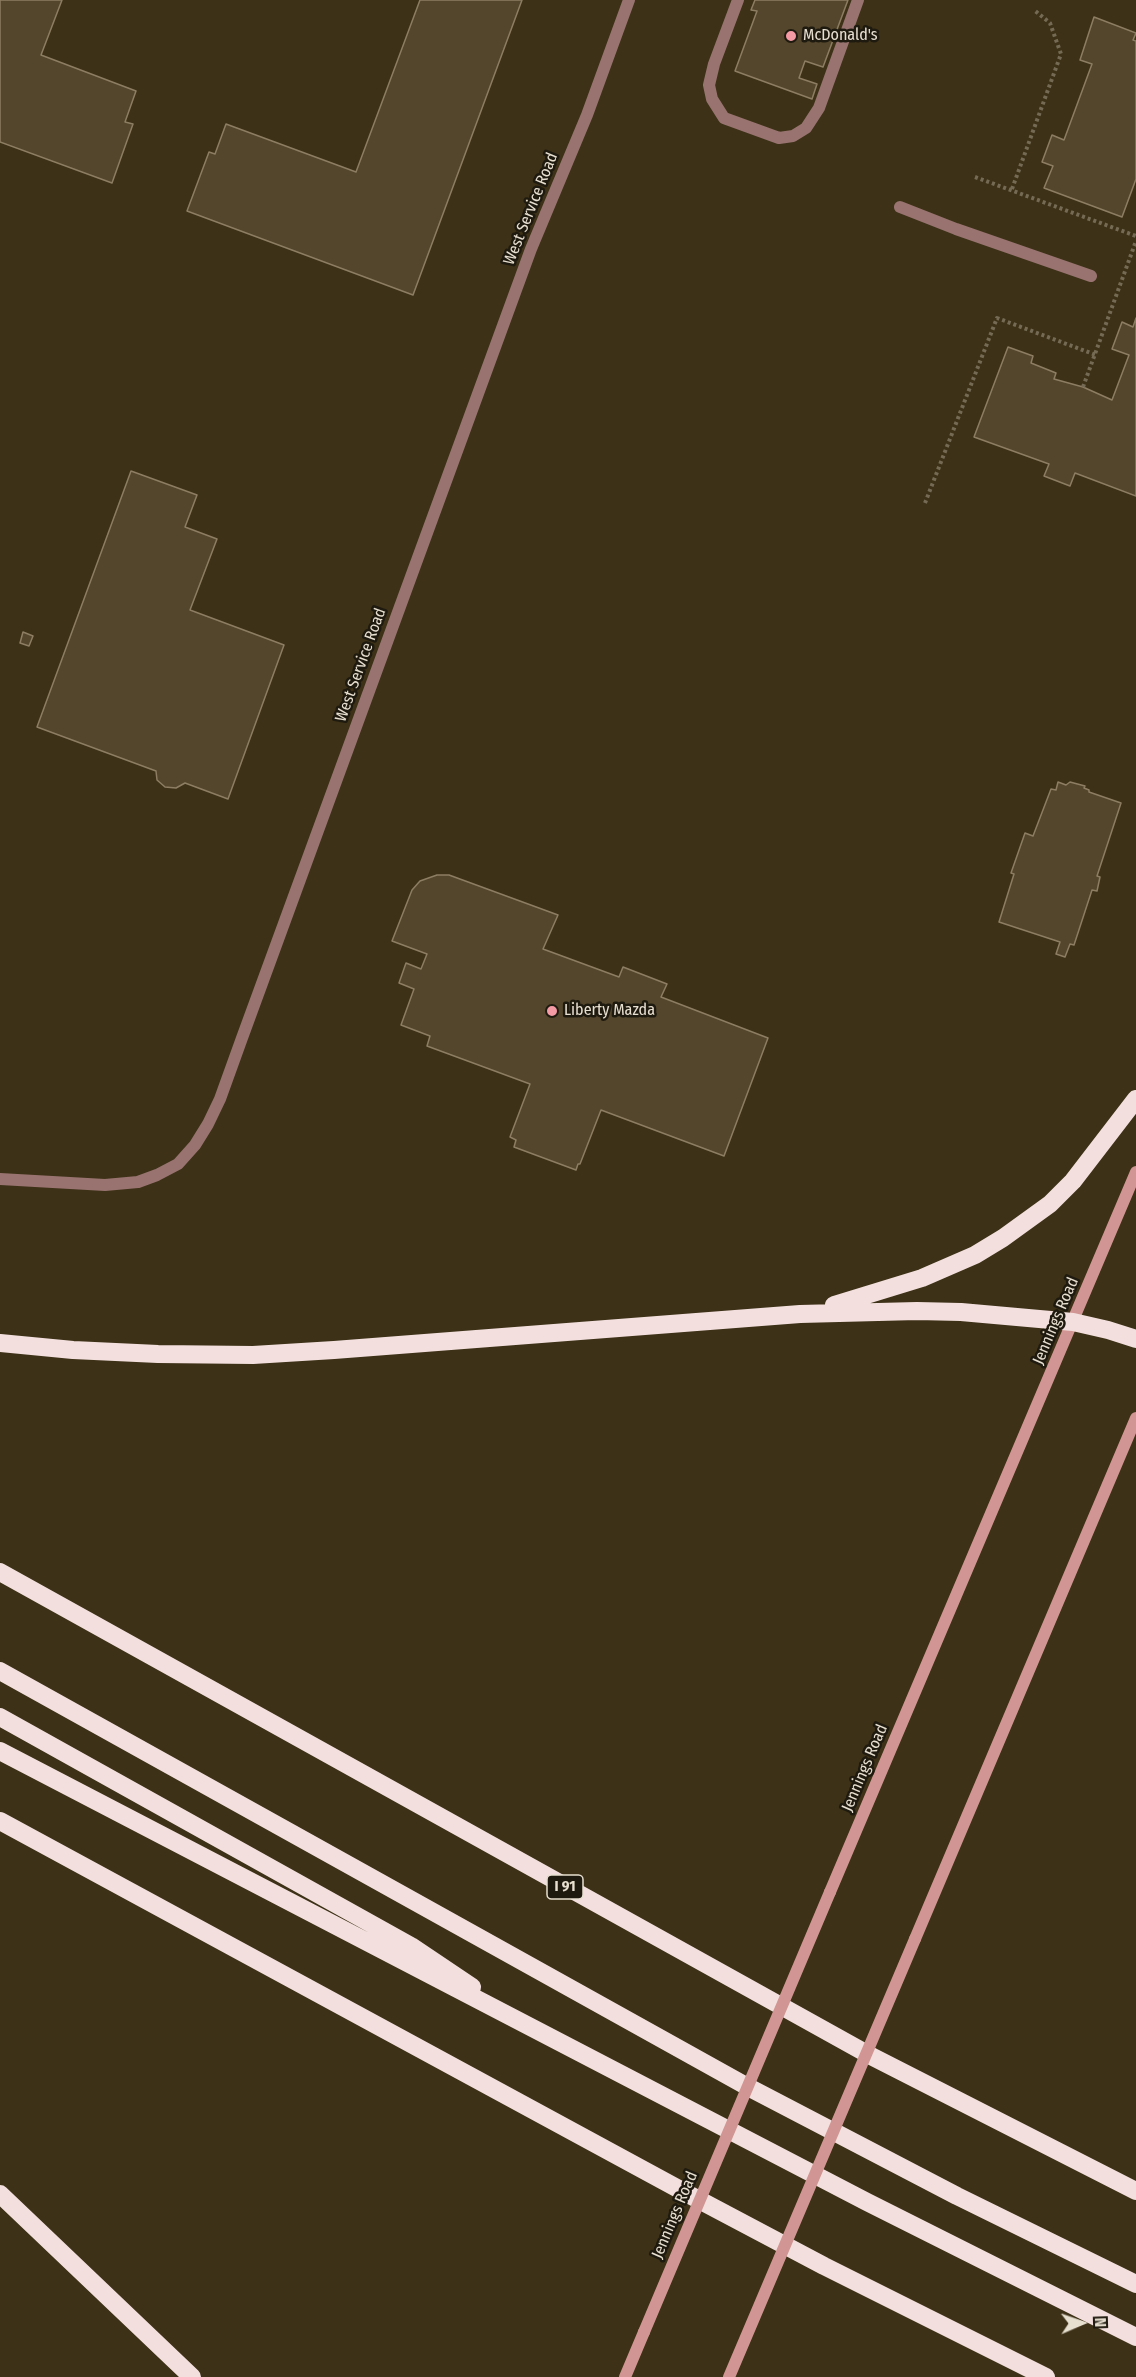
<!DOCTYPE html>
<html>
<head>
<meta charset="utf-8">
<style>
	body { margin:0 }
	#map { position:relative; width:1136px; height:2377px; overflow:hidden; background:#3d3117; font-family:"Fira Sans Condensed",sans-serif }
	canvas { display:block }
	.north { position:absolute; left:1052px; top:2293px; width:60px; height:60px; -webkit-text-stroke:4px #1f1a0f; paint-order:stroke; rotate:88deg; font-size:16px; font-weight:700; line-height:24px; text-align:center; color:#e7dfd0 }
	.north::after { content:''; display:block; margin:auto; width:21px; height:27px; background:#e7dfd0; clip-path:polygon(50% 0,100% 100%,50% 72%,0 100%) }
</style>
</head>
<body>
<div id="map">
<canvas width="1136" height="2377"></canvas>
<div class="north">N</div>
</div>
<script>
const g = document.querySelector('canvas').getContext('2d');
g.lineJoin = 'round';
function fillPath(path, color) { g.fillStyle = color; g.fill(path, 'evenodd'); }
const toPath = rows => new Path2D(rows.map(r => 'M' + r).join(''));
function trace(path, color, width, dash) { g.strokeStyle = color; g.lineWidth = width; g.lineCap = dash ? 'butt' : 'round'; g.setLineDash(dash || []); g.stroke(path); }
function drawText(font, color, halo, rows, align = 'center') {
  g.font = font + ' "Fira Sans Condensed",sans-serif'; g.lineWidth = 5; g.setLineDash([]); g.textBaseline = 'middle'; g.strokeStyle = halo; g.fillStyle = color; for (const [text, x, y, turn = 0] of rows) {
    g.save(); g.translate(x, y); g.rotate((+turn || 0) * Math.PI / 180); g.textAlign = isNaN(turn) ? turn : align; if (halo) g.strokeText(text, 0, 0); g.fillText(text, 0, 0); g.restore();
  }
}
const building = toPath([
	[0,0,62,0,41,55,136,91,125,122,133,124,112,183,0,142,0,0],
	[420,0,522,0,413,295,187,211,209,152,215,154,226,124,356,172,420,0],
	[755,0,848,0,823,67,805,61,799,78,817,84,812,99,735,71,757,11,751,10,755,0],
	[1094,17,1136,33,1133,40,1136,41,1136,179,1122,217,1044,188,1053,166,1042,162,1052,135,1064,140,1092,64,1080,60,1094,17],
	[1136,318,1136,496,1075,473,1070,486,1044,476,1049,464,974,437,1008,347,1033,356,1031,363,1056,373,1054,379,1083,387,1112,400,1129,355,1112,349,1122,322,1133,327,1136,318],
	[131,471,197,495,185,527,217,539,190,610,284,645,228,799,185,783,176,788,165,787,157,780,156,771,37,727,131,471],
	[23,632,33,636,29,646,20,643,23,632],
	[1058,782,1066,785,1070,782,1085,786,1084,788,1089,790,1089,792,1121,803,1097,876,1100,877,1097,891,1092,890,1074,945,1070,944,1065,957,1056,954,1060,942,999,922,1014,874,1011,873,1025,833,1033,836,1051,789,1056,790,1058,782],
	[437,875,449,875,558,915,543,949,619,977,623,967,667,984,661,997,768,1038,724,1156,601,1110,580,1164,578,1164,576,1170,514,1147,516,1140,510,1137,530,1084,427,1046,430,1036,401,1025,414,989,399,983,406,963,421,969,427,954,392,941,412,890,420,881,437,875]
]);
fillPath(building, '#53462c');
trace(building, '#8d7e63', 1.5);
trace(toPath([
	[975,177,1136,236],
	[1012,189,1061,54,1050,23,1034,10],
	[1083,387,1136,241],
	[925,503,997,318,1096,355]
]), '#756b54', 4, [3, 3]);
trace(toPath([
	[738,0,714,64,709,85,712,99,724,118,779,138,793,136,806,128,819,108,858,0],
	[900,207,956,229,1091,276]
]), '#987370', 12);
trace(toPath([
	[0,1179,105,1185,138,1182,157,1175,178,1164,195,1145,208,1124,220,1099,242,1038,531,249,587,115,629,0]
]), '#987370', 12);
trace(toPath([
	[830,1892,1136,1172],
	[915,1939,1136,1418],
	[625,2377,644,2332]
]), '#d19693', 12);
trace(toPath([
	[834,1305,922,1278,975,1255,1003,1238,1050,1204,1073,1181,1136,1099],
	[0,1343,73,1350,158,1354,253,1355,334,1350,800,1314,917,1311,961,1312,1073,1322,1108,1330,1136,1339],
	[0,1572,871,2056,1136,2191],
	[0,1671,748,2087,957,2196,1136,2284],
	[0,1717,411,1946,472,1987],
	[0,1751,867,2202,1136,2337],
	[0,1821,686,2193,824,2266,1046,2377],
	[0,2194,192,2377]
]), '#f3e0de', 18);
trace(toPath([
	[644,2332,830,1892],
	[729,2377,915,1939]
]), '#d19693', 12);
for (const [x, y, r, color] of [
	[791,36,6,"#f49aa5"],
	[552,1011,6,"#f49aa5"]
]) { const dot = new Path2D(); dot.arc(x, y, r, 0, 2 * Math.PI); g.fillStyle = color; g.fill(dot); trace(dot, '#1f1a0f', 2); }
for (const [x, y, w] of [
	[565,1887,36]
]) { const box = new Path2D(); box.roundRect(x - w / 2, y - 12, w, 24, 4.5); g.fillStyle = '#1f1a0f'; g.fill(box); trace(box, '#e7dfd0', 1.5); }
drawText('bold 15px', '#e7dfd0', null, [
	["I 91",565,1887]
]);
drawText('16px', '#e7dfd0', '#1f1a0f', [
	["McDonald's",803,36],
	["Liberty Mazda",564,1011]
], 'left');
drawText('16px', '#e7dfd0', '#1f1a0f', [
	["West Service Road",531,209,-68],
	["West Service Road",361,665,-70],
	["Jennings Road",1056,1321,-67],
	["Jennings Road",865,1768,-67],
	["Jennings Road",675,2215,-67]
]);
</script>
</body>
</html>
